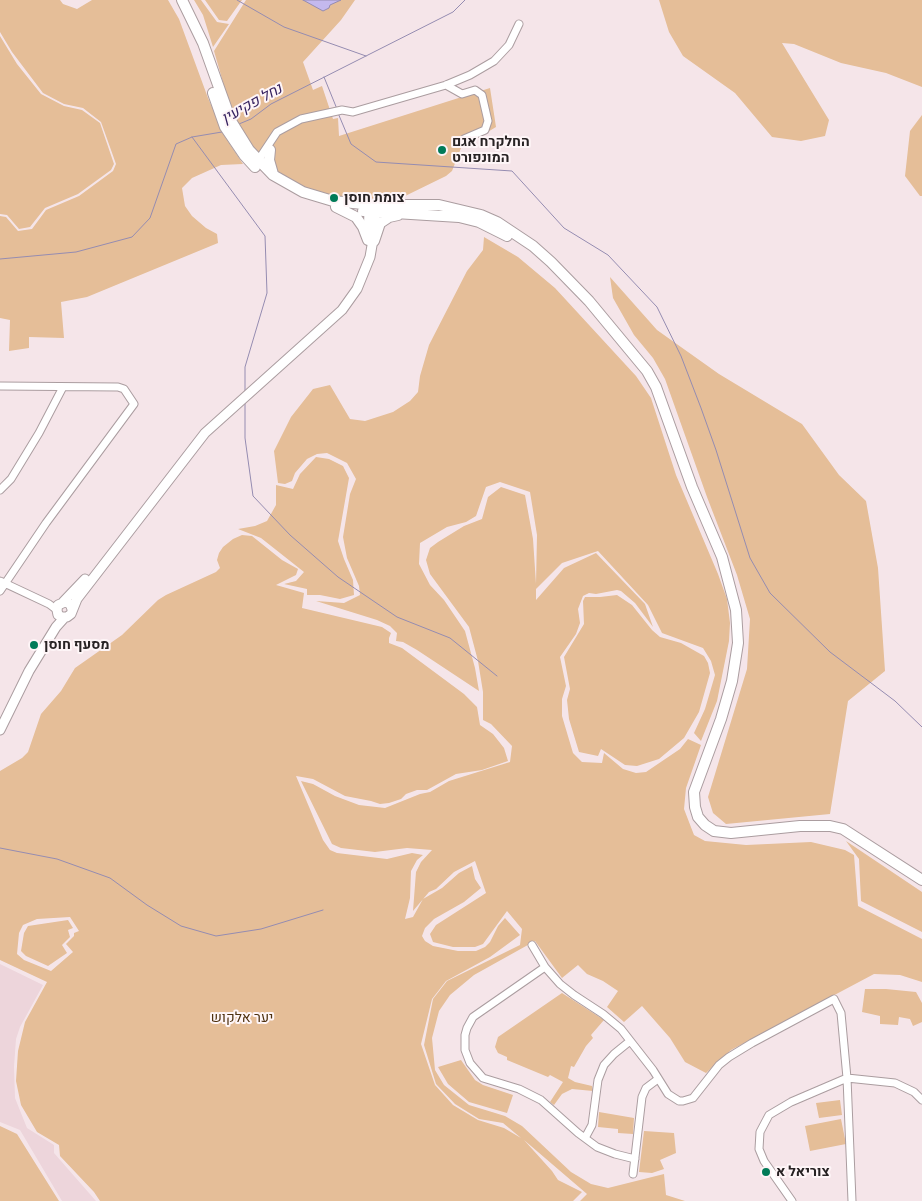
<!DOCTYPE html>
<html>
<head>
<meta charset="utf-8">
<style>
	body { margin:0 }
	canvas { display:block; background:#f5e5e9 }
</style>
</head>
<body>
<canvas width="922" height="1201"></canvas>
<script>
const g = document.querySelector('canvas').getContext('2d');
g.lineJoin = 'round';
function fillPath(path, color) { g.fillStyle = color; g.fill(path, 'evenodd'); }
const toPath = rows => new Path2D(rows.map(r => 'M' + r).join(''));
function trace(path, color, width, dash) { g.strokeStyle = color; g.lineWidth = width; g.lineCap = dash ? 'butt' : 'round'; g.setLineDash(dash || []); g.stroke(path); }
function drawText(font, color, halo, rows, align = 'center') {
  g.font = font + ' "Fira Sans Condensed",Heebo,sans-serif'; g.lineWidth = 4; g.setLineDash([]); g.textBaseline = 'middle'; g.strokeStyle = halo; g.fillStyle = color; for (const [text, x, y, turn = 0] of rows) {
    g.save(); g.translate(x, y); g.rotate((+turn || 0) * Math.PI / 180); g.textAlign = isNaN(turn) ? turn : align; if (halo) g.strokeText(text, 0, 0); g.fillText(text, 0, 0); g.restore();
  }
}
fillPath(toPath([
	[0,964,43,985,20,1027,16,1039,14,1067,15,1098,27,1128,54,1145,54,1153,96,1201,62,1201,20,1130,0,1122]
]), '#edd5db');
fillPath(toPath([
	[0,0,60,0,63,4,77,9,92,0,168,0,179,19,208,98,225,137,243,164,221,165,192,178,182,188,185,206,192,216,206,228,217,234,218,243,87,297,61,302,64,338,29,337,29,348,9,351,10,320,0,318,0,216,6,217,18,231,32,229,46,210,79,196,113,171,116,164,101,122,83,108,64,104,43,93,12,52,0,32],
	[194,0,201,0,217,22,229,24,213,47,203,15],
	[205,0,242,0,227,21,219,20],
	[246,0,355,0,341,20,303,62,313,90,322,86,333,119,338,118,339,136,490,88,496,127,461,148,452,171,446,176,401,198,352,199,319,193,291,181,275,169,252,147,240,128,229,103,214,51],
	[659,0,922,0,922,87,886,73,841,63,794,44,782,43,829,120,825,136,801,141,772,137,735,93,683,56,669,32],
	[0,36,17,64,41,94,64,106,82,110,100,123,114,164,111,170,78,194,45,208,30,227,19,229,7,215,0,214],
	[922,115,922,196,920,196,905,176,910,131],
	[484,237,518,257,555,288,636,376,651,398,676,475,718,574,727,599,730,623,729,641,717,701,701,741,694,733,705,709,715,675,711,661,703,648,662,633,648,605,598,551,562,563,536,589,536,600,564,568,596,553,645,604,653,627,635,603,621,591,617,590,596,594,589,593,583,596,578,609,580,623,576,634,560,657,566,686,562,699,562,716,573,753,582,762,602,763,604,753,623,769,636,773,646,772,680,749,688,739,701,745,686,788,684,809,694,835,705,841,746,845,811,842,845,850,854,855,858,906,922,939,922,982,900,975,874,974,731,1050,706,1073,685,1062,670,1038,642,1006,624,1022,607,1007,618,991,603,981,587,974,578,965,562,978,535,941,474,975,450,995,439,1011,432,1038,435,1070,444,1085,469,1105,505,1116,522,1126,571,1172,591,1184,608,1188,664,1174,666,1195,685,1201,580,1201,587,1194,524,1140,552,1171,558,1180,582,1192,573,1201,100,1201,94,1192,60,1156,59,1145,37,1132,21,1105,16,1081,18,1051,25,1022,47,982,0,960,0,771,22,758,28,752,41,714,61,691,75,668,122,635,158,600,166,595,216,572,220,568,217,560,219,553,223,547,233,539,242,535,252,536,282,560,298,569,296,575,276,585,304,593,302,608,382,627,391,633,389,638,389,643,402,648,464,694,477,707,480,725,493,734,504,748,508,761,482,770,456,774,427,790,417,790,406,794,401,799,389,803,380,804,371,801,345,796,313,779,296,776,323,840,330,850,337,853,387,859,412,853,423,855,417,860,411,871,410,898,405,919,413,917,423,899,442,888,459,873,472,866,475,879,481,888,464,902,434,919,425,928,422,936,425,941,433,946,458,951,476,951,485,947,490,942,498,926,505,918,520,935,490,957,446,981,432,999,421,1044,435,1085,453,1105,478,1120,504,1128,521,1138,503,1123,479,1119,455,1104,436,1084,424,1045,433,999,447,981,520,945,522,929,507,911,483,944,475,947,453,947,433,942,430,934,436,925,486,893,475,861,454,872,436,889,429,892,413,911,416,872,421,862,432,850,407,848,375,852,341,848,332,844,301,781,313,784,335,796,359,805,385,808,420,794,430,792,449,781,510,762,512,746,491,724,483,720,483,692,478,661,469,627,430,574,426,560,430,548,438,542,464,526,482,519,488,497,501,487,525,495,533,539,536,584,537,535,530,492,500,482,486,487,476,516,466,522,447,527,420,543,419,564,430,585,444,600,465,631,475,668,479,691,417,650,403,642,396,641,397,633,390,626,377,620,316,601,344,603,360,595,359,586,347,558,343,537,350,494,356,479,347,463,327,453,317,454,307,459,295,473,292,481,285,484,278,483,274,451,291,417,313,389,330,385,350,419,365,421,393,412,410,401,418,392,420,376,429,345,467,271,483,250],
	[70,917,79,931,74,933,74,936,66,944,73,952,51,971,24,960,17,954,19,933,23,925,37,919],
	[610,277,657,330,719,374,802,424,839,475,866,501,878,568,885,671,848,701,830,814,726,824,713,813,708,797,747,669,750,619,737,575,707,497,665,379,653,358,634,335,613,298],
	[316,457,329,459,343,466,349,478,338,541,344,559,353,580,354,595,340,599,320,595,307,595,307,589,284,584,296,581,304,572,261,538,238,529,255,526,267,521,276,505,276,485,293,489,300,474],
	[617,595,632,605,652,630,660,637,681,643,704,656,708,663,710,673,699,712,684,738,659,759,637,766,625,765,601,749,598,756,579,752,569,719,567,700,570,689,564,657,584,624,583,601,585,597,600,597],
	[846,841,922,892,922,932,861,901,859,859],
	[68,920,73,928,68,930,70,937,62,945,67,953,48,966,26,956,21,951,24,933,28,926],
	[865,989,886,989,916,992,922,1003,922,1022,913,1026,910,1019,899,1017,898,1025,880,1024,880,1016,862,1012],
	[562,993,604,1020,591,1035,593,1038,586,1046,574,1067,571,1066,568,1078,575,1082,592,1086,593,1091,572,1089,562,1094,554,1105,550,1102,563,1082,550,1075,548,1077,507,1060,507,1057,498,1053,495,1047,498,1037],
	[461,1060,475,1080,483,1085,513,1095,507,1113,469,1102,448,1084,438,1067],
	[840,1100,842,1115,819,1118,816,1103],
	[599,1112,634,1118,633,1134,618,1133,618,1129,598,1127],
	[841,1119,846,1144,810,1151,805,1126],
	[0,1126,17,1134,59,1201,0,1201],
	[644,1131,674,1133,676,1153,660,1160,664,1169,652,1173,639,1172]
]), '#e5be98');
const water = toPath([
	[303,0,341,0,330,5,329,8,323,11,303,0]
]);
fillPath(water, '#c4b9ee');
trace(water, '#958cb1', 1);
trace(toPath([
	[237,0,284,27,366,56],
	[324,77,337,109],
	[338,113,351,144,376,162,512,171,564,228,608,255,657,307,681,356,701,408,716,450,750,558,770,593,830,652,895,701,922,727],
	[239,124,251,119,271,104,453,12,465,0],
	[192,137,265,236,267,293,245,367,245,392],
	[0,259,76,252,132,237,150,218,176,144,192,137,222,132],
	[245,403,245,438,253,496,290,535,338,577,397,617,450,638,497,676],
	[0,848,57,859,110,878,147,905,181,926,216,936,261,929,323,910]
]), '#958cb1', 1);
const minor = toPath([
	[446,85,462,94,475,90,482,95,488,121,485,130,464,139],
	[257,162,277,132,301,119,342,110,353,112,446,85,470,75,494,61,509,45,519,24],
	[0,386,118,387,124,389,134,404,46,523,0,591],
	[0,490,11,479,39,433,63,387],
	[0,581,49,604,57,610],
	[532,945,545,967,560,984,574,995,603,1014,621,1029,653,1070,668,1094,679,1101,683,1101,693,1098,719,1065,729,1057,752,1043,834,999,841,1013,847,1078,852,1201],
	[545,967,473,1017,467,1028,465,1035,465,1050,470,1063,483,1078,519,1089,541,1100,578,1133,597,1147,615,1154,635,1159],
	[585,1138,592,1125,598,1080,604,1065,614,1054,630,1041],
	[633,1174,642,1097,646,1088,658,1079],
	[792,1201,764,1161,759,1149,760,1132,769,1115,791,1102,847,1078,895,1083,914,1092,922,1100]
]);
const major = toPath([
	[368,238,369,211,372,207],
	[63,602,85,579],
	[72,609,70,604,65,602,58,605,57,610,58,615,62,617,67,617,71,614,77,599,205,433,342,310,357,289,370,257,375,228,375,212,373,205],
	[0,730,29,671,56,627,65,617]
]);
const highway = toPath([
	[182,0,203,43,231,121,249,150,273,175,303,192,333,201,373,205,439,205,481,215,497,222,533,246,551,262,589,301,647,371,656,387,692,487,722,557,736,610,738,643,732,681,721,719,694,792,695,807,698,817,705,825,714,831,731,833,800,826,830,826,843,829,922,880],
	[213,93,225,127,244,155,255,167],
	[270,150,269,160,273,174],
	[336,207,356,217,363,227,368,240],
	[363,211,459,217,479,222,507,236],
	[374,241,380,223,389,217,398,215]
]);
trace(minor, '#ab9da0', 9);
trace(major, '#ab9da0', 11);
trace(highway, '#ab9da0', 12);
trace(minor, '#fff', 7);
trace(major, '#fff', 9);
trace(highway, '#fff', 10);
for (const [x, y, r, color] of [
	[442,150,5,"#017b58"],
	[334,198,5,"#017b58"],
	[34,645,5,"#017b58"],
	[766,1172,5,"#017b58"]
]) { const dot = new Path2D(); dot.arc(x, y, r, 0, 2 * Math.PI); g.fillStyle = color; g.fill(dot); trace(dot, '#fef5f7', 2); }
drawText('bold 14px', '#282324', '#fef5f7', [
	["החלקרח אגם",452,142],
	["המונפורט",452,158],
	["צומת חוסן",344,198],
	["מסעף חוסן",44,645],
	["צוריאל א",776,1172]
], 'left');
drawText('14px', '#4e310f', '#fef5f7', [
	["יער אלקוש",242,1018]
]);
drawText('italic 15px', '#35215f', '#fef5f7', [
	["נחל פקיעין",252,104,-29]
]);
</script>
</body>
</html>
